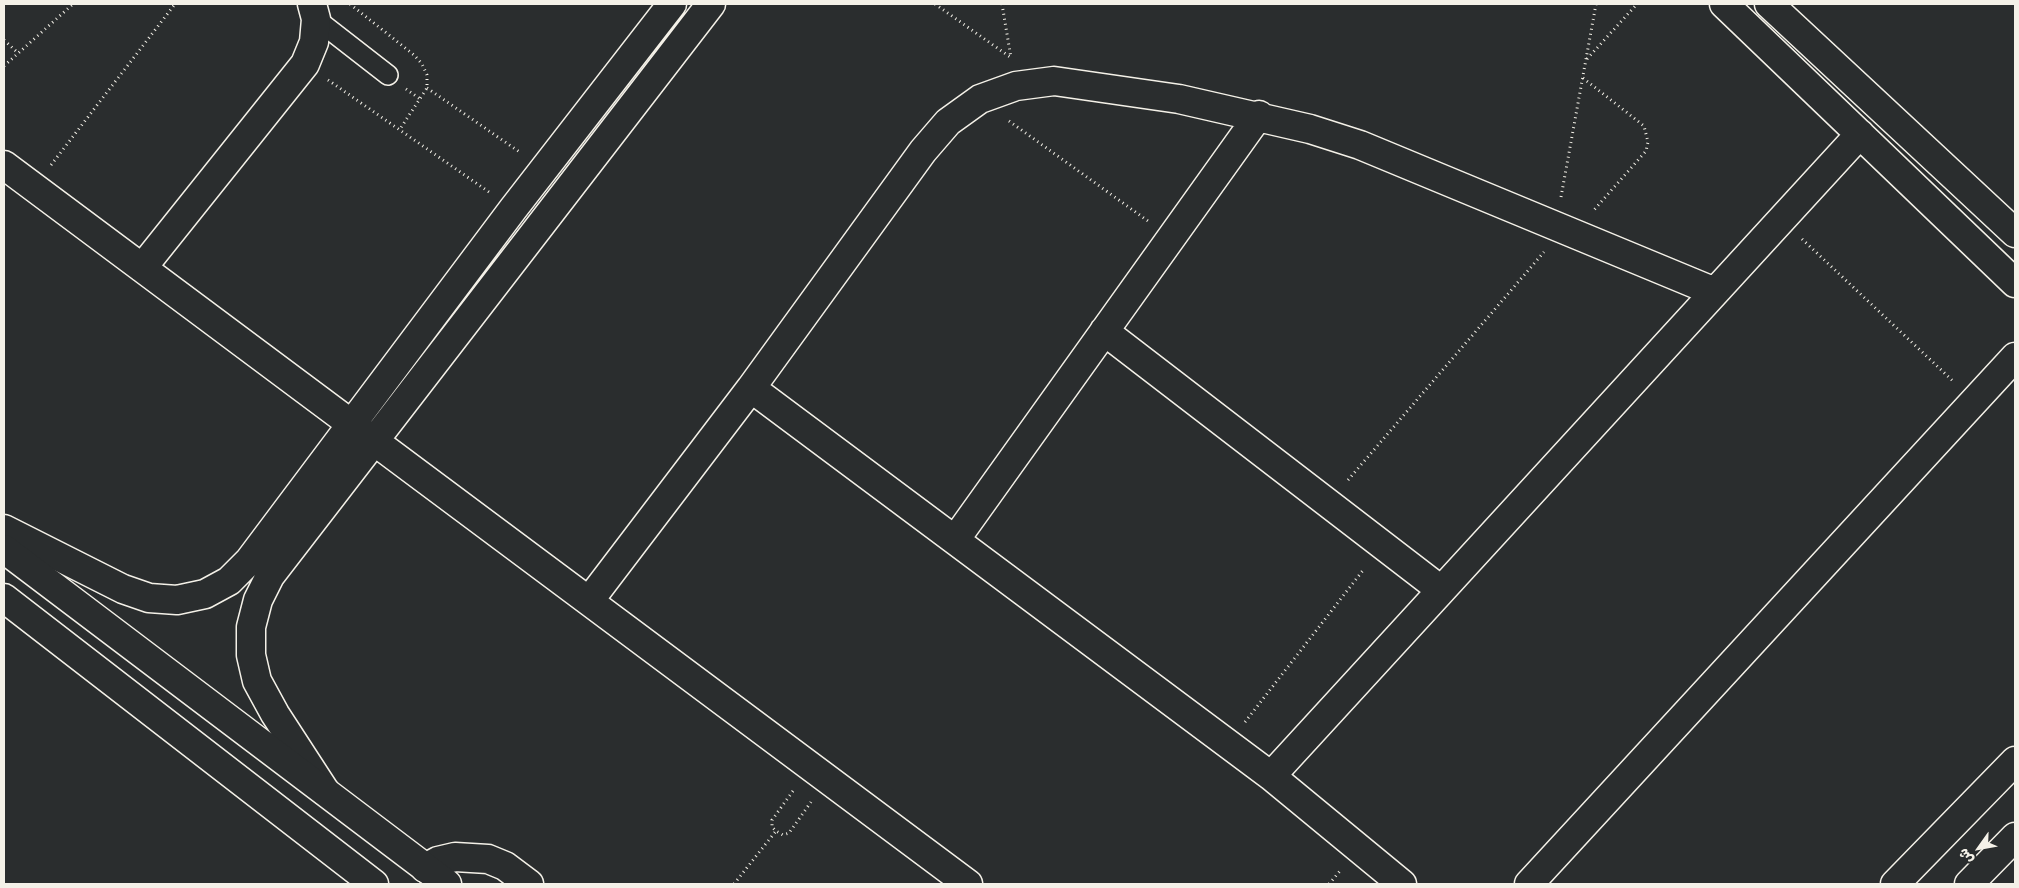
<!DOCTYPE html>
<html>
<head>
<meta charset="utf-8">
<style>
	body { margin:0 }
	#map { position:relative; width:2019px; height:888px; overflow:hidden; background:#2a2d2e; font-family:Pangolin,"Playpen Sans Arabic",sans-serif }
	canvas { display:block }
	.frame { position:absolute; inset:0; border:5px solid #f4f1e8; pointer-events:none }
	.north { position:absolute; left:1954px; top:823px; width:50px; height:50px; -webkit-text-stroke:4px #2a2d2e; paint-order:stroke; rotate:238deg; font-size:14px; font-weight:700; line-height:20px; text-align:center; color:#f4f1e8 }
	.north::after { content:''; display:block; margin:auto; width:18px; height:22px; background:#f4f1e8; clip-path:polygon(50% 0,100% 100%,50% 72%,0 100%) }
</style>
</head>
<body>
<div id="map">
<canvas width="2019" height="888"></canvas>
<div class="frame"></div>
<div class="north">ش</div>
</div>
<script>
const g = document.querySelector('canvas').getContext('2d');
g.lineJoin = 'round';
const toPath = rows => new Path2D(rows.map(r => 'M' + r).join(''));
function trace(path, color, width, dash) { g.strokeStyle = color; g.lineWidth = width; g.lineCap = dash ? 'butt' : 'round'; g.setLineDash(dash || []); g.stroke(path); }
const lane = toPath([
	[316,19,388,75]
]);
const street = toPath([
	[1724,4,2015,283],
	[1769,4,2015,233],
	[4,165,968,884],
	[142,268,305,64,314,42,316,19,312,4],
	[1104,331,1441,590],
	[751,388,1271,776,1402,884],
	[4,529,123,589,149,598,177,600,205,594,229,581,249,561,513,209,672,4],
	[955,540,1259,115],
	[589,601,751,388,923,151,948,122,980,99,1016,86,1054,81,1179,99,1310,129,1360,145,1715,292],
	[1271,776,1860,134],
	[325,791,275,714,257,681,251,655,251,627,258,600,270,576,711,4],
	[425,868,438,861,455,857,488,859,505,866,529,884],
	[1529,884,2015,357],
	[1895,884,2015,761]
]);
const secondary = toPath([
	[4,549,447,884],
	[4,598,374,884],
	[1969,884,2015,837]
]);
trace(lane, '#f4f1e8', 22);
trace(street, '#f4f1e8', 31);
trace(secondary, '#f4f1e8', 31);
trace(toPath([
	[350,4,414,55,422,64,427,75,427,88,400,129],
	[935,4,1010,57],
	[1002,4,1011,58],
	[4,40,18,53],
	[1587,59,1637,4],
	[4,66,73,4],
	[1583,78,1644,126,1648,142,1646,151,1594,210],
	[328,80,489,192],
	[427,88,521,153],
	[406,89,420,99],
	[1009,121,1148,221],
	[51,165,175,4],
	[1561,197,1596,4],
	[1802,239,1954,382],
	[1348,480,1544,252],
	[1245,722,1364,569],
	[793,791,772,820,772,827,776,831,783,835,789,833,811,802],
	[734,884,776,831],
	[1329,884,1340,871]
]), '#f4f1e8', 3, [1, 4]);
trace(lane, '#2a2d2e', 19);
trace(street, '#2a2d2e', 28);
trace(secondary, '#2a2d2e', 28);
</script>
</body>
</html>
